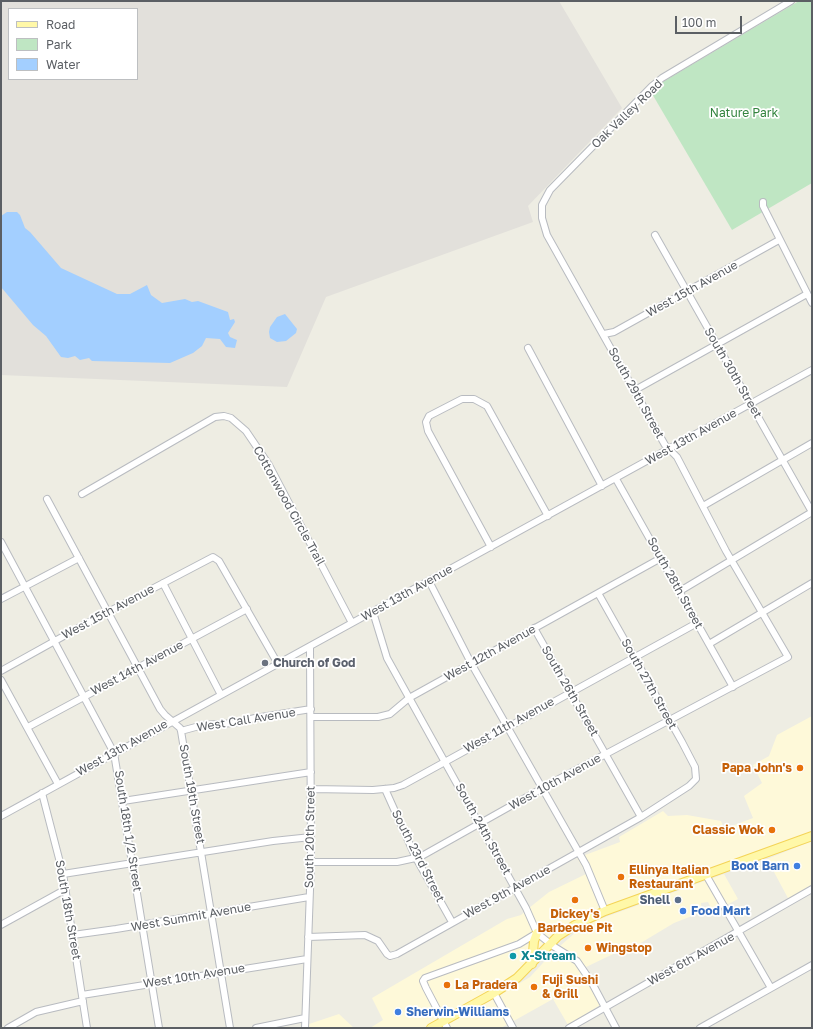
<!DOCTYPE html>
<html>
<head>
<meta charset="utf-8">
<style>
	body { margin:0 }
	#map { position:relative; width:813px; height:1029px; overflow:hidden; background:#eeede3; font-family:"Golos Text",sans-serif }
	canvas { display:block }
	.frame { position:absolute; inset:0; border:2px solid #5b5f64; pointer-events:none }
	.legend { position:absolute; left:8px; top:8px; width:130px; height:72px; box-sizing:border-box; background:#fff; border:1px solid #bdbfc1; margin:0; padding:5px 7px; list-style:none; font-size:12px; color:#5b5f64 }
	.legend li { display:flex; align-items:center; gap:8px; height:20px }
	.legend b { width:20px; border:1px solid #bdbfc1 }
	.scale { position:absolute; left:675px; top:16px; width:67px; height:18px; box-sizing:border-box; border:2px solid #5b5f64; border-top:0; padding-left:5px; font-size:12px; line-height:14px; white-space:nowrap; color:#5b5f64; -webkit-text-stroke:3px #fff; paint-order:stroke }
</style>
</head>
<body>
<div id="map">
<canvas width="813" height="1029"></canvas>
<div class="frame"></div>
<ul class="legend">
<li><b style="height:5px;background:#fff8a8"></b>Road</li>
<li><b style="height:11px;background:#bfe6c3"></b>Park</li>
<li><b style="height:11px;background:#a3cfff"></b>Water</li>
</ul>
<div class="scale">100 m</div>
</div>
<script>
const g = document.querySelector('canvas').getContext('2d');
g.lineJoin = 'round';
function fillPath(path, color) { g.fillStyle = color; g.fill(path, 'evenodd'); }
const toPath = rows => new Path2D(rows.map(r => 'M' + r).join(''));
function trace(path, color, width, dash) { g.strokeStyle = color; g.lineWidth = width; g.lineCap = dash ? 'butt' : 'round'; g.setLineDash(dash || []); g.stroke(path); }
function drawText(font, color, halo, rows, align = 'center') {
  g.font = font + ' "Golos Text",sans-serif'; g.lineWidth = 3.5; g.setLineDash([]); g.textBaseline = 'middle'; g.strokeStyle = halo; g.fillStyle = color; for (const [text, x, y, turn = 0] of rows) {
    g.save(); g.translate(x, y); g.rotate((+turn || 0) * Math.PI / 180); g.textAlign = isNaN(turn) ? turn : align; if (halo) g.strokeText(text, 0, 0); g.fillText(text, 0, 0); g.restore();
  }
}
fillPath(toPath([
	[812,716,812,831,580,916,547,939,539,931,529,908,549,892,586,874,577,858,620,842,619,837,663,811,668,816,687,815,721,821,724,829,753,818,744,796,762,783,753,765,769,756,777,735],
	[812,841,812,887,789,900,767,859],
	[724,874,738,899,713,912,708,902,701,903,702,912,674,923,629,950,628,947,586,967,575,955,560,946,576,932,597,920],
	[526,911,535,933,544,943,517,972,496,988,424,1028,370,1028,383,1020,372,998,507,919,521,915],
	[554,951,571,959,581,970,600,1005,568,1025,553,999,501,1028,440,1028,490,1001,530,977],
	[339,1014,354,1028,309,1028,309,1024]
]), '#fef9d9');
fillPath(toPath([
	[1,1,559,1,622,108,528,206,533,222,326,297,287,387,1,375],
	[9,9,137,9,137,79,9,79]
]), '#e2e0db');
fillPath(toPath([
	[799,1,812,1,812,183,732,230,651,92,656,86]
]), '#bfe6c3');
fillPath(toPath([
	[7,212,17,212,20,215,25,228,30,232,61,268,117,294,130,294,147,285,151,295,162,303,185,299,192,302,198,301,228,312,230,320,234,319,235,322,228,333,230,337,237,340,235,348,226,347,220,339,206,338,202,346,193,353,170,363,92,361,89,358,80,360,75,356,68,358,61,357,46,336,33,325,1,287,1,216],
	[285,314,297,329,296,333,286,341,277,342,270,338,269,332,270,327,277,317]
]), '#a3cfff');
const minor = toPath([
	[763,202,763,206,812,303],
	[655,235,812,512],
	[604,334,614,332,779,240],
	[528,348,602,486],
	[635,390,807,294],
	[616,479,733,687],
	[82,494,215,417,224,416,231,418,246,431,269,465,352,623],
	[47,499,160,709,165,715,180,728,181,731,230,1028],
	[703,506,812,443],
	[1,542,114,753,159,1028],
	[491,547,428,431,426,422,429,416,462,399,474,399,487,406,548,516],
	[429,581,471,663,586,865,605,911],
	[163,583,221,695],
	[680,591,812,512],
	[1,599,79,558],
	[373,612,387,658,526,908,537,933,553,946,577,961,592,983,616,1028],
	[534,628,641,817],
	[709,644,812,583],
	[1,671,89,622,213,557,219,561,278,664],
	[1,680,58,784],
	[312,717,378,717,390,714,409,698,661,558],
	[28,727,247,609],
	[181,731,203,725,234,723,255,718,311,709],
	[311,789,373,790,394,788,403,785,697,623],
	[385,789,416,858,452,922],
	[42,793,63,874,87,1028],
	[123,801,311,772],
	[1,816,812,370],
	[311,862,397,862,420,857,557,780,788,657,726,551,677,457,665,445,656,429,547,235,542,218,542,205,550,190,652,86,662,78,791,1],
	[63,874,273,841,311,837],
	[706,875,771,988],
	[1,925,66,889],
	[73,935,116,929,309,897],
	[308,937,365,935,378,941,387,954,390,956,397,954,641,817,689,786,696,779,695,767,682,742,598,593],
	[494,993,513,1028],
	[82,995,307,959],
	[8,1028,36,1012,83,1001],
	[256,1028,305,1018],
	[305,1028,311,862,310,647],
	[447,1028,426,988,423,981,425,978,519,944,537,933],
	[569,1028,812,889],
	[700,1028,812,965]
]);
const major = toPath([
	[532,964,534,941,537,933],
	[431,1028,494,993,517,978,558,936,575,925,605,911,812,836]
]);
trace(minor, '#b8bbc0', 8);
trace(major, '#f4d457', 10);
trace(minor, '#fff', 6);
trace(major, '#fff8a8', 8);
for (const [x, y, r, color] of [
	[265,663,4,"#6b7280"],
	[800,768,4,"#e8710a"],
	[772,830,4,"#e8710a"],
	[797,866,4,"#3f7fe0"],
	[621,877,4,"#e8710a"],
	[575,900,4,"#e8710a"],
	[678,900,4,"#5c6f8a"],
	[683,911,4,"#3f7fe0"],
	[588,948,4,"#e8710a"],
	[513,956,4,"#0f9aa8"],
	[447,985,4,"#e8710a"],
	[534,987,4,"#e8710a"],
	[398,1012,4,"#3f7fe0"]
]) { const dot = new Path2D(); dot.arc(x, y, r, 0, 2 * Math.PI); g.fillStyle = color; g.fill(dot); trace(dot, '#fff', 1.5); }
drawText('12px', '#33843e', '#fff', [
	["Nature Park",744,113]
]);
drawText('12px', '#5b5f64', '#fff', [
	["Oak Valley Road",627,114,-44],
	["West 15th Avenue",692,289,-29],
	["South 30th Street",733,373,60],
	["South 29th Street",636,393,61],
	["West 13th Avenue",691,437,-29],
	["Cottonwood Circle Trail",289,506,61],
	["South 28th Street",675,583,61],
	["West 13th Avenue",407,593,-29],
	["West 15th Avenue",108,612,-28],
	["West 12th Avenue",490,653,-29],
	["West 14th Avenue",137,668,-28],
	["South 27th Street",649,684,61],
	["South 26th Street",570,691,60],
	["West Call Avenue",246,720,-9],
	["West 11th Avenue",509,725,-29],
	["West 13th Avenue",122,748,-29],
	["West 10th Avenue",555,782,-29],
	["South 19th Street",192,794,80],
	["South 24th Street",483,829,61],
	["South 18th 1/2 Street",128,831,81],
	["South 20th Street",310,837,-89],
	["South 23rd Street",418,856,63],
	["West 9th Avenue",507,892,-29],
	["South 18th Street",68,910,80],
	["West Summit Avenue",191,917,-10],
	["West 6th Avenue",691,959,-29],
	["West 10th Avenue",194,976,-9]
]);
drawText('bold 12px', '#5b616d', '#fff', [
	["Church of God",273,663]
], 'left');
drawText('bold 12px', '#c56008', '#fff', [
	["Papa John's",792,768,"right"],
	["Classic Wok",764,830,"right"],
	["Ellinya Italian",629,870],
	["Restaurant",629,884],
	["Dickey's",575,914,"center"],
	["Barbecue Pit",575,928,"center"],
	["Wingstop",596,948],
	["Fuji Sushi",542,980],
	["& Grill",542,994],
	["La Pradera",455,985]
], 'left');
drawText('bold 12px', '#366cbe', '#fff', [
	["Boot Barn",789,866,"right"],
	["Food Mart",691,911],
	["Sherwin-Williams",406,1012]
], 'left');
drawText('bold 12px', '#4e5e75', '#fff', [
	["Shell",670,900]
], 'right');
drawText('bold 12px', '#0d838f', '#fff', [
	["X-Stream",521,956]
], 'left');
</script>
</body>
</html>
